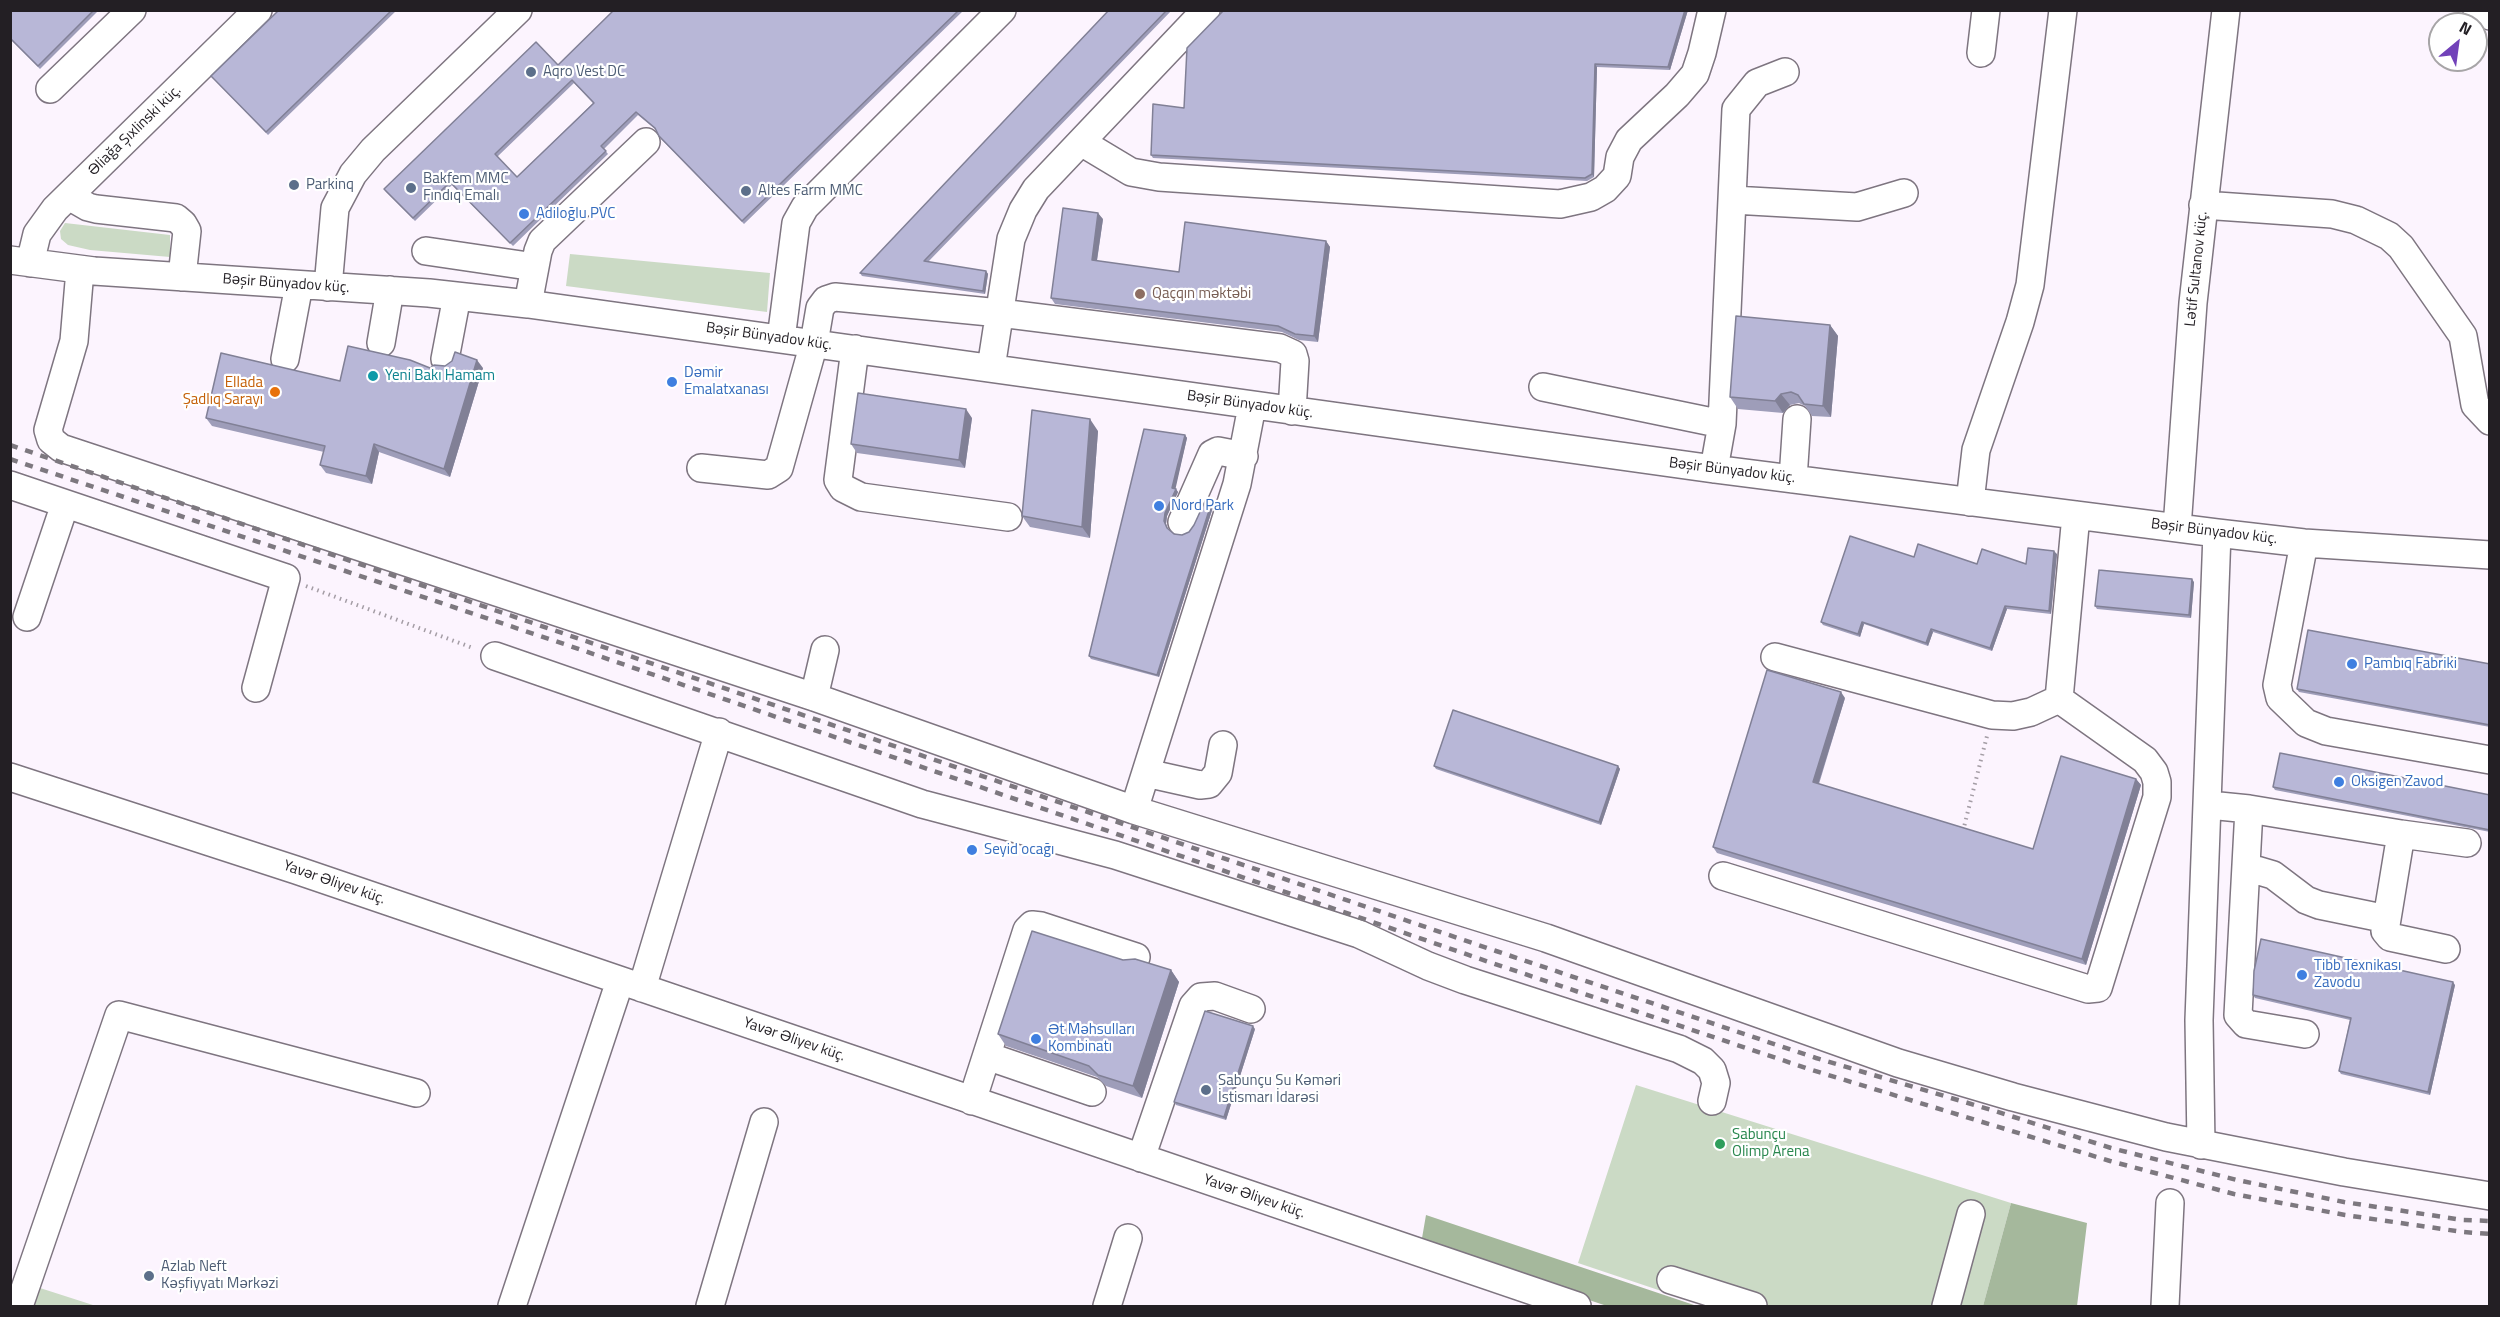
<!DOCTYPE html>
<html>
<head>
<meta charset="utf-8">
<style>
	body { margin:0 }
	#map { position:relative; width:2500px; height:1317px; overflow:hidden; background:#fcf4fe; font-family:"Titillium Web",sans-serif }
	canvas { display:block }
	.frame { position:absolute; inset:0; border:12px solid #231f24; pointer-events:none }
	.north { position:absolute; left:2428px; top:12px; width:60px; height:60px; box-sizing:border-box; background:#fff; border:2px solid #a7a5a7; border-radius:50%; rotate:29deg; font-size:16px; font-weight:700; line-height:24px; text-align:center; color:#231f24 }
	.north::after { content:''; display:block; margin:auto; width:21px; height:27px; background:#7242b9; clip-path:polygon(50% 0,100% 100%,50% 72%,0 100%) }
</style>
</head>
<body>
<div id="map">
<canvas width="2500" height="1317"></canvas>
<div class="frame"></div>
<div class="north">N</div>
</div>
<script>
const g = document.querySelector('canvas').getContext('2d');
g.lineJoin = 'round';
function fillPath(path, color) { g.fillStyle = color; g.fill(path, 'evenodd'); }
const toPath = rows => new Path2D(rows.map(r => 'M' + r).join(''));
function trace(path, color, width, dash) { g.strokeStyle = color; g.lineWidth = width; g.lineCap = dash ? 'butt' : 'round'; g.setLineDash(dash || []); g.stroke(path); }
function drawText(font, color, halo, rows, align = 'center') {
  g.font = font + ' "Titillium Web",sans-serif'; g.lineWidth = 4.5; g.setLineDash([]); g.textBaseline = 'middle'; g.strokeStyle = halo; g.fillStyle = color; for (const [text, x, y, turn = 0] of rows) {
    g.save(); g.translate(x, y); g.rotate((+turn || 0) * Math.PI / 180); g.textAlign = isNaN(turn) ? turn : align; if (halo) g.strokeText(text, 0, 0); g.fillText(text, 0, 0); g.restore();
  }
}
fillPath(toPath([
	[65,223,170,235,170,257,90,250,68,245,61,239,60,231],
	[570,254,770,273,767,312,566,286],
	[1636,1085,2011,1203,1983,1306,1706,1306,1578,1263],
	[40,1288,96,1306,34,1306]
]), '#cbdac5');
fillPath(toPath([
	[2011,1203,2087,1223,2077,1306,1983,1306],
	[1426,1215,1697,1306,1607,1306,1421,1244]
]), '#a5b89c');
const minor = toPath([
	[2477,10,2490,16],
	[1981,53,1986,10],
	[50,89,132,10],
	[1081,142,1131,172,1159,177,1560,204,1591,197,1605,189,1617,176,1620,157,1629,140,1677,95,1695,74,1702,53,1712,10],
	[69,196,88,207,96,209,176,218,183,224,187,231,182,277],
	[1733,200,1857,207,1904,193],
	[2203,205,2332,214,2356,220,2389,236,2401,247,2463,336,2475,405,2490,421],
	[426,251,535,267],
	[10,260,94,271,429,293,528,304,1714,469,2217,533,2304,543,2490,555],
	[30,263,37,234,55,209,258,10],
	[80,270,74,341,48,430,51,440,61,448,814,697,1134,810,1546,938,1898,1063,2013,1097,2166,1137,2344,1172,2490,1196],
	[328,287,335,208,353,174,373,150,518,10],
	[528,304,538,251,542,241,646,142],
	[781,339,796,223,805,207,1002,10],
	[381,343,390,290],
	[855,349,838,480,843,488,861,497,1008,517],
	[285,359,299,285],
	[445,359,457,296],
	[991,368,1011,239,1023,210,1036,189,1206,10],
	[1543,387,1722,424],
	[701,468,768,475,779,468,814,343,820,308,826,300,835,297,1000,313,1280,348,1293,354,1295,361,1292,411],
	[1714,469,1722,424,1736,109,1757,83,1785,72],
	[1793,479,1797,419],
	[10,485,286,578,256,688],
	[1970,502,1976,450,2020,322,2030,285,2063,10],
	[1182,522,1212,454,1218,451,1244,456],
	[2177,528,2193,303,2226,10],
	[2304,543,2277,685,2280,698,2306,723,2326,731,2490,760],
	[27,617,65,504],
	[495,656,922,804,1115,855,1359,934,1428,966,1465,980,1679,1049,1703,1061,1712,1070,1716,1083,1712,1101],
	[1775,657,1992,715,2013,716,2031,712,2059,699,2076,515],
	[814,697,825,650],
	[1146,773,1200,785,1209,784,1218,773,1223,745],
	[10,777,296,870,1577,1306],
	[2209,805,2249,809,2401,834,2467,843],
	[2249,809,2238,1015,2246,1024,2305,1034],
	[1134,810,1237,484,1252,406],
	[2401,834,2385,931,2390,937,2446,949],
	[2246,867,2273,875,2306,900,2319,905,2387,919],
	[1723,876,2088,989,2098,988,2157,797,2157,782,2154,772,2145,760,2059,699],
	[642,988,719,732],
	[987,1056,1092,1092],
	[972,1101,1027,930,1032,925,1041,926,1136,957],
	[2201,1145,2199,1020,2217,533],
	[1141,1158,1193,1006,1201,997,1215,996,1251,1009],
	[1671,1280,1753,1306],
	[19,1306,119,1015,416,1093],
	[512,1306,620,981],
	[710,1306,764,1122],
	[1107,1306,1128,1238],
	[1946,1306,1971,1214],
	[2165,1306,2170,1203]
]);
trace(minor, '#7e7580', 30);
trace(toPath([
	[306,586,473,648],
	[1963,831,1987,736]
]), '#a49da5', 4, [1.5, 4.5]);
trace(minor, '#fff', 27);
trace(toPath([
	[10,445,1496,951,1816,1058,1995,1111,2111,1148,2237,1180,2344,1202,2463,1220,2490,1221],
	[10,459,570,646,1489,962,1812,1070,2110,1161,2234,1194,2345,1215,2463,1232,2490,1234]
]), '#7d787f', 4.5, [8, 8]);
fillPath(toPath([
	[10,10,99,10,40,69,10,39],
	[279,10,397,10,268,135,211,76],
	[614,10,964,10,744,224,661,139,656,130,638,115,604,149,608,154,513,246,452,185,415,221,386,192,384,189,558,65],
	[574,83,593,103,517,177,497,157],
	[1109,10,1172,10,928,262,986,271,988,274,985,294,862,276,860,273],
	[1224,10,1688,10,1670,70,1597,67,1594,177,1587,181,1153,158,1151,155,1184,108],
	[1103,219,1097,261,1179,272,1326,241,1330,247,1318,342,1299,340,1282,332,1055,304,1051,298],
	[1830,325,1838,336,1831,417,1812,416,1805,406,1799,403,1790,405,1783,413,1738,409,1730,397],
	[430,368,483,368,450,477,379,452,372,484,326,473,320,465,324,452,212,426,206,418],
	[972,418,965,468,857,453,851,444],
	[1098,431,1090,538,1030,527,1022,516],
	[1185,435,1187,438,1175,488,1178,492,1167,516,1166,524,1168,529,1174,534,1182,535,1189,532,1214,504,1159,677,1091,659,1089,656],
	[2057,554,2051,614,2007,609,1992,651,1933,632,1928,646,1864,624,1860,637,1823,625,1821,622,1914,557,1977,564,2026,564],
	[2194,582,2191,618,2097,609,2095,606],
	[2490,664,2490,727,2299,692,2297,689],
	[1845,698,1819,784,2033,849,2136,779,2141,785,2086,965,1717,853,1713,847],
	[1434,766,1618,766,1620,769,1601,825,1436,769],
	[2273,787,2490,795,2490,832,2275,790],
	[1123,960,1171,970,1179,982,1142,1098,1106,1086,1097,1077,1006,1046,998,1034],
	[2455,985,2430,1095,2341,1074,2339,1071,2350,1020,2255,998,2253,995],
	[1255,1029,1226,1120,1176,1105,1174,1102]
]), '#9e9db9');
fillPath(toPath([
	[1685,10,1688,10,1670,70,1668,67],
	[1595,64,1597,67,1594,177,1592,174],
	[1098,213,1103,219,1096,266,1092,260],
	[1326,241,1330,247,1318,342,1314,336],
	[986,271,988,274,985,294,983,291],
	[1830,325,1838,336,1831,417,1823,406],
	[477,360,483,368,450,477,444,469],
	[1781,394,1790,405,1783,413,1775,401],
	[966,409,972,418,965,468,959,460],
	[1090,419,1098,431,1090,538,1082,527],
	[1185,435,1187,438,1175,491,1172,488],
	[374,444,379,452,372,484,366,476],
	[1176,489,1178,492,1167,516,1166,524,1169,531,1164,521,1165,513],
	[1212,501,1214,504,1159,677,1157,675],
	[2054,551,2057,554,2051,614,2049,611],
	[2192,579,2194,582,2191,618,2189,615],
	[2005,606,2007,609,1992,651,1990,648],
	[1862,622,1864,624,1860,637,1858,634],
	[1931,629,1933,632,1928,646,1926,643],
	[1841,692,1845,698,1817,788,1813,782],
	[1618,766,1620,769,1601,825,1599,822],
	[2136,779,2141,785,2086,965,2082,959],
	[1171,970,1179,982,1142,1098,1133,1086],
	[2453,982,2455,985,2430,1095,2428,1092],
	[1253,1026,1255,1029,1226,1120,1224,1117]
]), '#818096');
const building = toPath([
	[10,10,94,10,38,66,10,38,10,10],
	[279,10,392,10,266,132,211,76,279,10],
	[614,10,959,10,742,221,659,136,655,128,636,112,601,146,606,151,510,243,450,182,413,218,384,189,536,42,558,65,614,10],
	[572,80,594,103,517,177,495,154,572,80],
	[1109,10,1167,10,924,261,986,271,983,291,860,273,1109,10],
	[1224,10,1685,10,1668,67,1595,64,1592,174,1585,178,1151,155,1153,104,1184,108,1187,48,1224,10],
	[1063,208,1098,213,1092,260,1179,272,1185,222,1326,241,1314,336,1295,334,1278,326,1051,298,1063,208],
	[1736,316,1830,325,1823,406,1804,404,1798,395,1791,392,1781,394,1775,401,1730,397,1736,316],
	[348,346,410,360,430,368,434,365,445,366,452,361,455,352,477,360,444,469,374,444,366,476,320,465,325,446,206,418,221,353,340,381,348,346],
	[858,393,966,409,959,460,851,444,858,393],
	[1032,410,1090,419,1082,527,1022,516,1032,410],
	[1144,429,1185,435,1172,488,1176,489,1165,513,1164,521,1167,528,1174,534,1182,535,1189,532,1194,525,1206,499,1212,501,1157,675,1089,656,1144,429],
	[1850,536,1914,557,1918,544,1977,564,1982,549,2026,564,2028,548,2054,551,2049,611,2005,606,1990,648,1931,629,1926,643,1862,622,1858,634,1821,622,1850,536],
	[2099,570,2192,579,2189,615,2095,606,2099,570],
	[2308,630,2490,664,2490,725,2297,689,2308,630],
	[1767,670,1841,692,1813,782,2033,849,2061,756,2136,779,2082,959,1713,847,1767,670],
	[1453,710,1618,766,1599,822,1434,766,1453,710],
	[2280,753,2490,795,2490,830,2273,787,2280,753],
	[1032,931,1123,960,1135,959,1171,970,1133,1086,1098,1075,1089,1066,998,1034,1032,931],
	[2261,939,2453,982,2428,1092,2339,1071,2351,1018,2253,995,2254,971,2261,939],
	[1205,1011,1253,1026,1224,1117,1174,1102,1205,1011]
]);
fillPath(building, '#b8b7d7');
trace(building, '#818096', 1.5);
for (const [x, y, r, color] of [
	[531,72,6,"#5c6f8a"],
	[294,185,6,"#5c6f8a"],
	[411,188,6,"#5c6f8a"],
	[746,191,6,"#5c6f8a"],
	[524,214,6,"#3f7fe0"],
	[1140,294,6,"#8d6e63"],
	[373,376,6,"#0f9aa8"],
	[672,382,6,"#3f7fe0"],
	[275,392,6,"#e8710a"],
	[1159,506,6,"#3f7fe0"],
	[2352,664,6,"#3f7fe0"],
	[2339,782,6,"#3f7fe0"],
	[972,850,6,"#3f7fe0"],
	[2302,975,6,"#3f7fe0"],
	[1036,1039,6,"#3f7fe0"],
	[1206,1090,6,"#5c6f8a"],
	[1720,1144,6,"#2e9e5b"],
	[149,1276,6,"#5c6f8a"]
]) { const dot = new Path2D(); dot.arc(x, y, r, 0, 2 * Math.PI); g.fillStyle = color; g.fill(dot); trace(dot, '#fff', 2); }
drawText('15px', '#4e5e75', '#fff', [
	["Aqro Vest DC",543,72],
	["Bakfem MMC",423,179],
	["Fındıq Emalı",423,196],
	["Parkinq",306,185],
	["Altes Farm MMC",758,191],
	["Sabunçu Su Kəməri",1218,1081],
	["İstismarı İdarəsi",1218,1098],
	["Azlab Neft",161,1267],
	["Kəşfiyyatı Mərkəzi",161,1284]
], 'left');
drawText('15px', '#231f24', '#fff', [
	["Əliağa Şıxlinski küç.",135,131,-44],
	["Lətif Sultanov küç.",2197,269,-84],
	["Bəşir Bünyadov küç.",286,284,4],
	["Bəşir Bünyadov küç.",769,337,8],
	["Bəşir Bünyadov küç.",1250,405,8],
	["Bəşir Bünyadov küç.",1732,471,7],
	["Bəşir Bünyadov küç.",2214,532,7],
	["Yavər Əliyev küç.",334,883,19],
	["Yavər Əliyev küç.",794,1040,19],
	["Yavər Əliyev küç.",1254,1197,19]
]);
drawText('15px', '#366cbe', '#fff', [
	["Adiloğlu PVC",536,214],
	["Dəmir",684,373],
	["Emalatxanası",684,390],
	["Nord Park",1171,506],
	["Pambıq Fabriki",2364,664],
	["Oksigen Zavod",2351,782],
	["Seyid ocağı",984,850],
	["Tibb Texnikası",2314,966],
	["Zavodu",2314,983],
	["Ət Məhsulları",1048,1030],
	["Kombinatı",1048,1047]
], 'left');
drawText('15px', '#785e54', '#fff', [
	["Qaçqın məktəbi",1152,294]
], 'left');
drawText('15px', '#0d838f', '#fff', [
	["Yeni Bakı Hamam",385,376]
], 'left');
drawText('15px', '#c56008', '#fff', [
	["Ellada",263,383],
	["Şadlıq Sarayı",263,400]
], 'right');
drawText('15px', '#27864d', '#fff', [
	["Sabunçu",1732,1135],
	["Olimp Arena",1732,1152]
], 'left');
</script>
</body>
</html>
